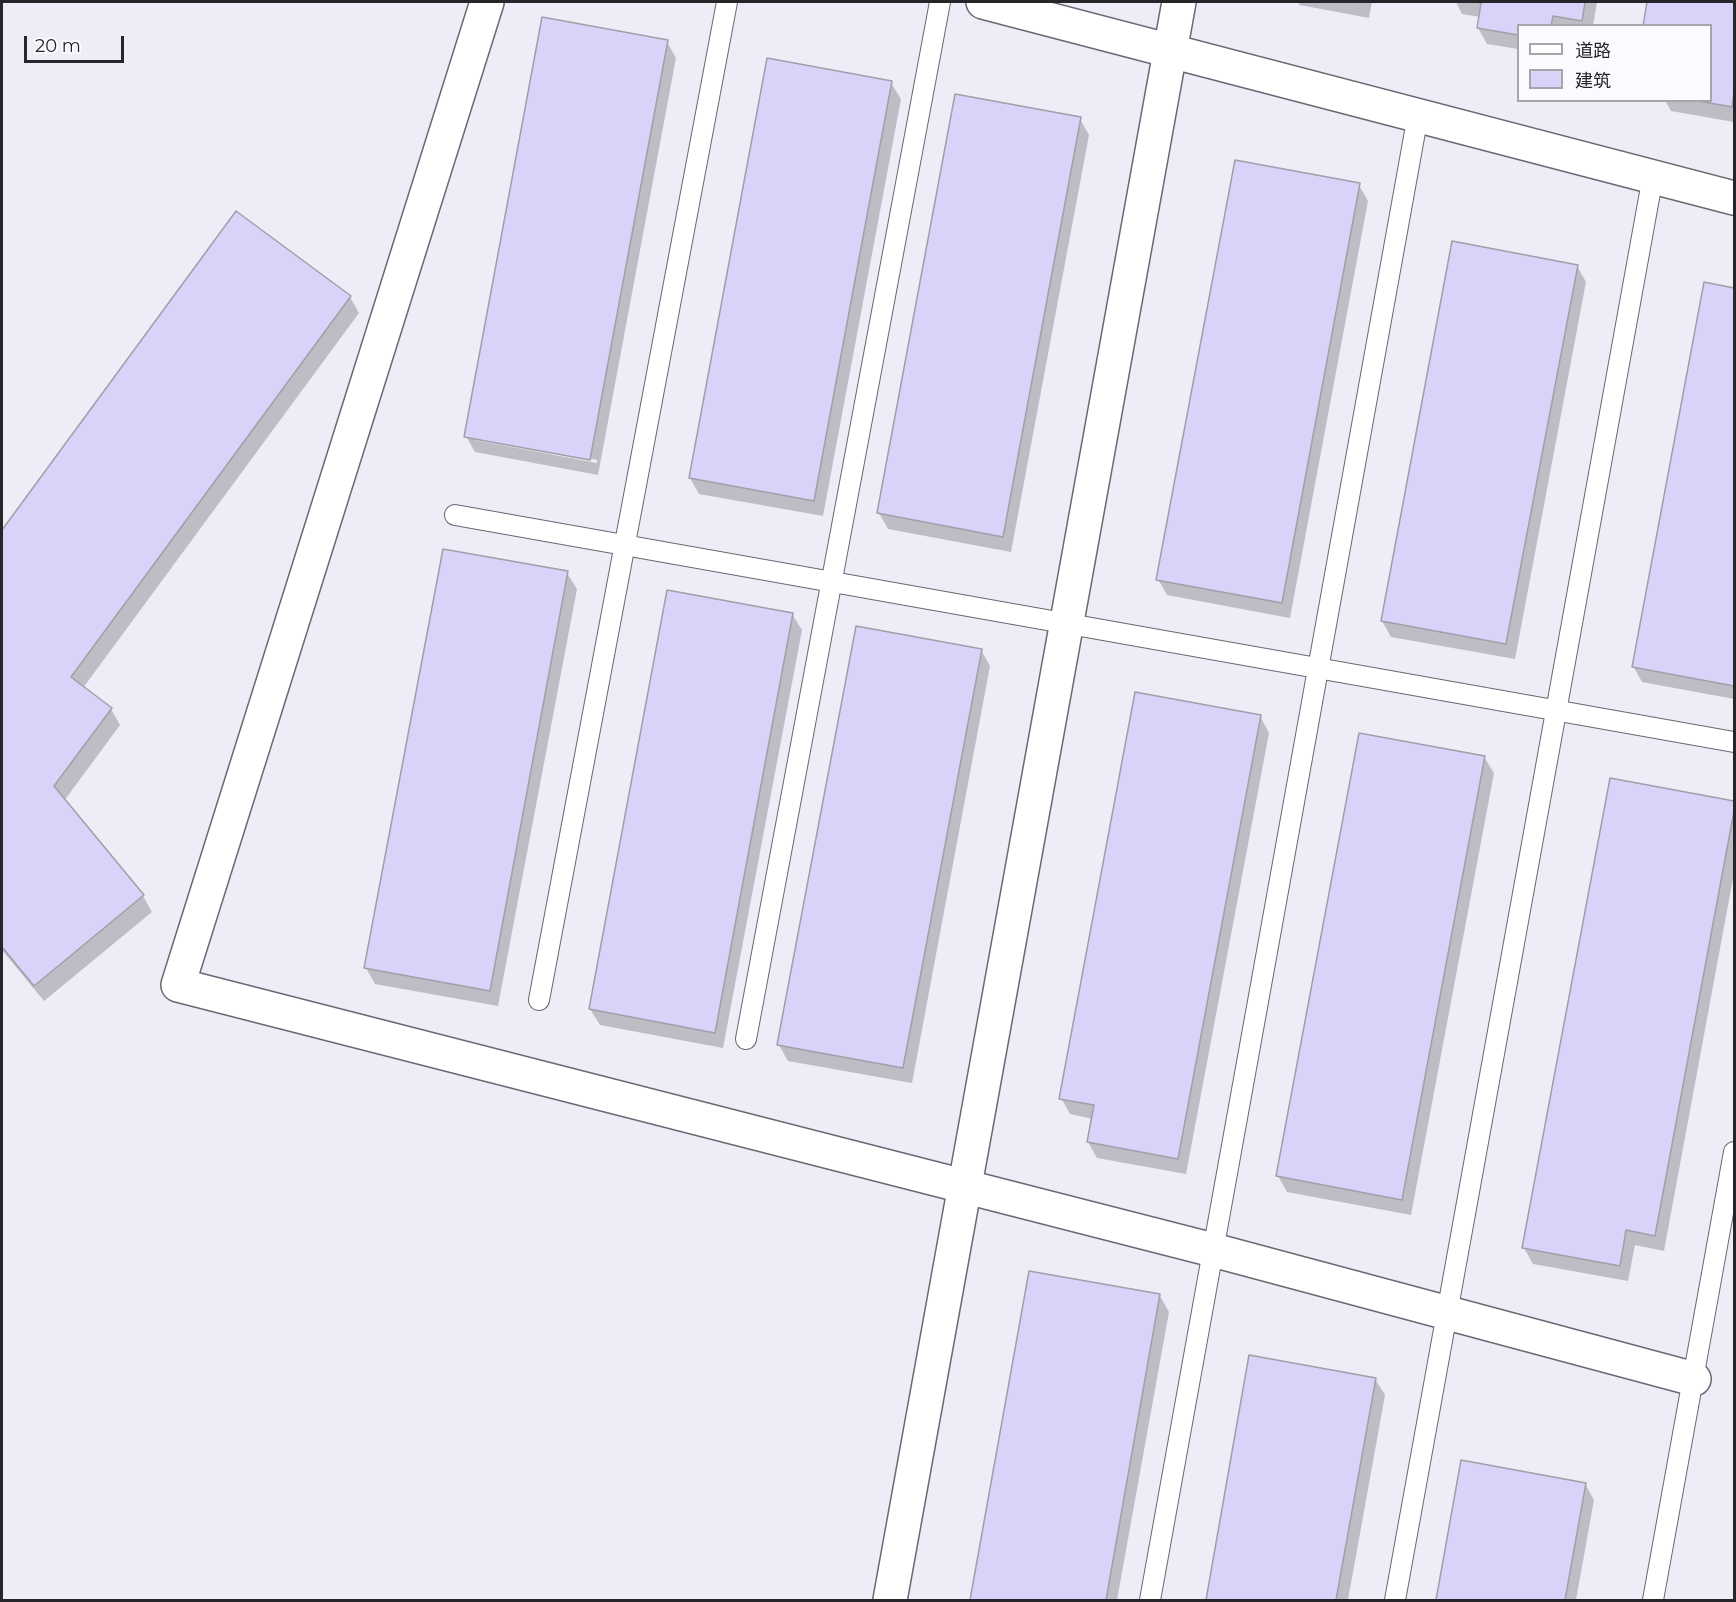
<!DOCTYPE html>
<html>
<head>
<meta charset="utf-8">
<style>
	body { margin:0 }
	#map { position:relative; width:1736px; height:1602px; overflow:hidden; background:#eeecf7; font-family:Montserrat,"Noto Sans SC",sans-serif }
	canvas { display:block }
	.frame { position:absolute; inset:0; border:3px solid #262529; pointer-events:none }
	.legend { position:absolute; left:1517px; top:24px; width:195px; height:78px; box-sizing:border-box; background:#fbfaff; border:2px solid #a6a5a9; margin:0; padding:8px 10px; list-style:none; font-size:18px; color:#262529 }
	.legend li { display:flex; align-items:center; gap:12px; height:30px }
	.legend b { width:30px; border:2px solid #a6a5a9 }
	.scale { position:absolute; left:24px; top:36px; width:100px; height:27px; box-sizing:border-box; border:3px solid #262529; border-top:0; padding-left:8px; font-size:18px; line-height:21px; white-space:nowrap; color:#262529; -webkit-text-stroke:4px #fbfaff; paint-order:stroke }
</style>
</head>
<body>
<div id="map">
<canvas width="1736" height="1602"></canvas>
<div class="frame"></div>
<ul class="legend">
<li><b style="height:8px;background:#fff"></b>道路</li>
<li><b style="height:16px;background:#dad2f8"></b>建筑</li>
</ul>
<div class="scale">20 m</div>
</div>
<script>
const g = document.querySelector('canvas').getContext('2d');
g.lineJoin = 'round';
function fillPath(path, color) { g.fillStyle = color; g.fill(path, 'evenodd'); }
const toPath = rows => new Path2D(rows.map(r => 'M' + r).join(''));
function trace(path, color, width, dash) { g.strokeStyle = color; g.lineWidth = width; g.lineCap = dash ? 'butt' : 'round'; g.setLineDash(dash || []); g.stroke(path); }
fillPath(toPath([
	[1298,2,1372,2,1369,18,1300,5],
	[1456,2,1597,2,1593,26,1518,26,1518,49,1487,44,1478,28,1480,17,1462,14],
	[1648,2,1734,2,1734,122,1671,111,1665,100,1710,100,1710,26,1644,26],
	[667,42,676,58,598,475,475,452,466,436],
	[475,437,597,460,597,463,475,440],
	[891,83,901,99,823,516,699,494,690,478],
	[1080,119,1089,135,1011,552,888,529,879,513],
	[1359,185,1368,201,1290,618,1167,595,1158,579],
	[237,213,350,297,359,313,83,688,111,709,120,725,64,801,143,896,152,912,44,1001,2,950,2,533],
	[1577,266,1586,282,1515,659,1391,637,1382,621],
	[1705,284,1734,289,1734,699,1642,682,1633,666],
	[567,573,577,589,498,1006,375,984,366,968],
	[792,614,802,630,723,1048,600,1025,590,1009],
	[981,650,990,666,912,1083,788,1061,779,1045],
	[1260,716,1269,733,1186,1174,1097,1158,1088,1142,1093,1119,1070,1114,1061,1098],
	[1484,757,1494,773,1411,1215,1287,1192,1278,1176],
	[1612,780,1734,803,1734,873,1664,1251,1635,1245,1628,1281,1533,1264,1524,1248],
	[1030,1273,1160,1296,1169,1312,1117,1600,972,1600],
	[1251,1357,1375,1379,1385,1395,1348,1600,1207,1600],
	[1462,1462,1585,1484,1594,1500,1576,1600,1437,1600]
]), '#0003');
const building = toPath([
	[1472,2,1585,2,1582,21,1553,16,1551,26,1518,26,1518,35,1477,28,1481,3,1472,2],
	[1647,2,1734,2,1734,92,1732,107,1693,100,1710,100,1710,26,1643,26,1647,2],
	[542,17,668,40,590,460,464,437,542,17],
	[767,58,892,81,814,501,689,478,767,58],
	[955,94,1081,117,1003,537,877,513,955,94],
	[1235,160,1360,183,1282,603,1156,580,1235,160],
	[236,211,351,296,71,677,112,708,54,786,144,895,34,986,2,947,2,530,236,211],
	[1452,241,1578,265,1506,644,1381,621,1452,241],
	[1704,282,1734,288,1734,686,1632,667,1704,282],
	[443,549,568,571,490,991,364,968,443,549],
	[667,590,793,613,715,1033,589,1009,667,590],
	[856,626,982,649,903,1068,777,1045,856,626],
	[1135,692,1261,715,1178,1159,1087,1142,1094,1105,1059,1099,1135,692],
	[1359,733,1485,756,1402,1200,1276,1176,1359,733],
	[1610,778,1734,801,1734,811,1655,1236,1626,1230,1620,1266,1522,1248,1610,778],
	[1029,1271,1160,1294,1106,1600,970,1600,1029,1271],
	[1249,1355,1376,1378,1336,1600,1206,1600,1249,1355],
	[1461,1460,1586,1483,1565,1600,1436,1600,1461,1460]
]);
fillPath(building, '#dad2f8');
trace(building, '#a19ea9', 1.5);
const lane = toPath([
	[455,515,1734,742],
	[539,1000,727,2],
	[746,1039,940,2],
	[1150,1600,1418,115],
	[1395,1600,1653,176],
	[1653,1600,1734,1152]
]);
const street = toPath([
	[487,2,178,985,1213,1250,1694,1379],
	[983,2,1734,198],
	[890,1600,1179,2]
]);
trace(lane, '#6a6872', 22);
trace(street, '#6a6872', 36);
trace(lane, '#fff', 20);
trace(street, '#fff', 33);
</script>
</body>
</html>
